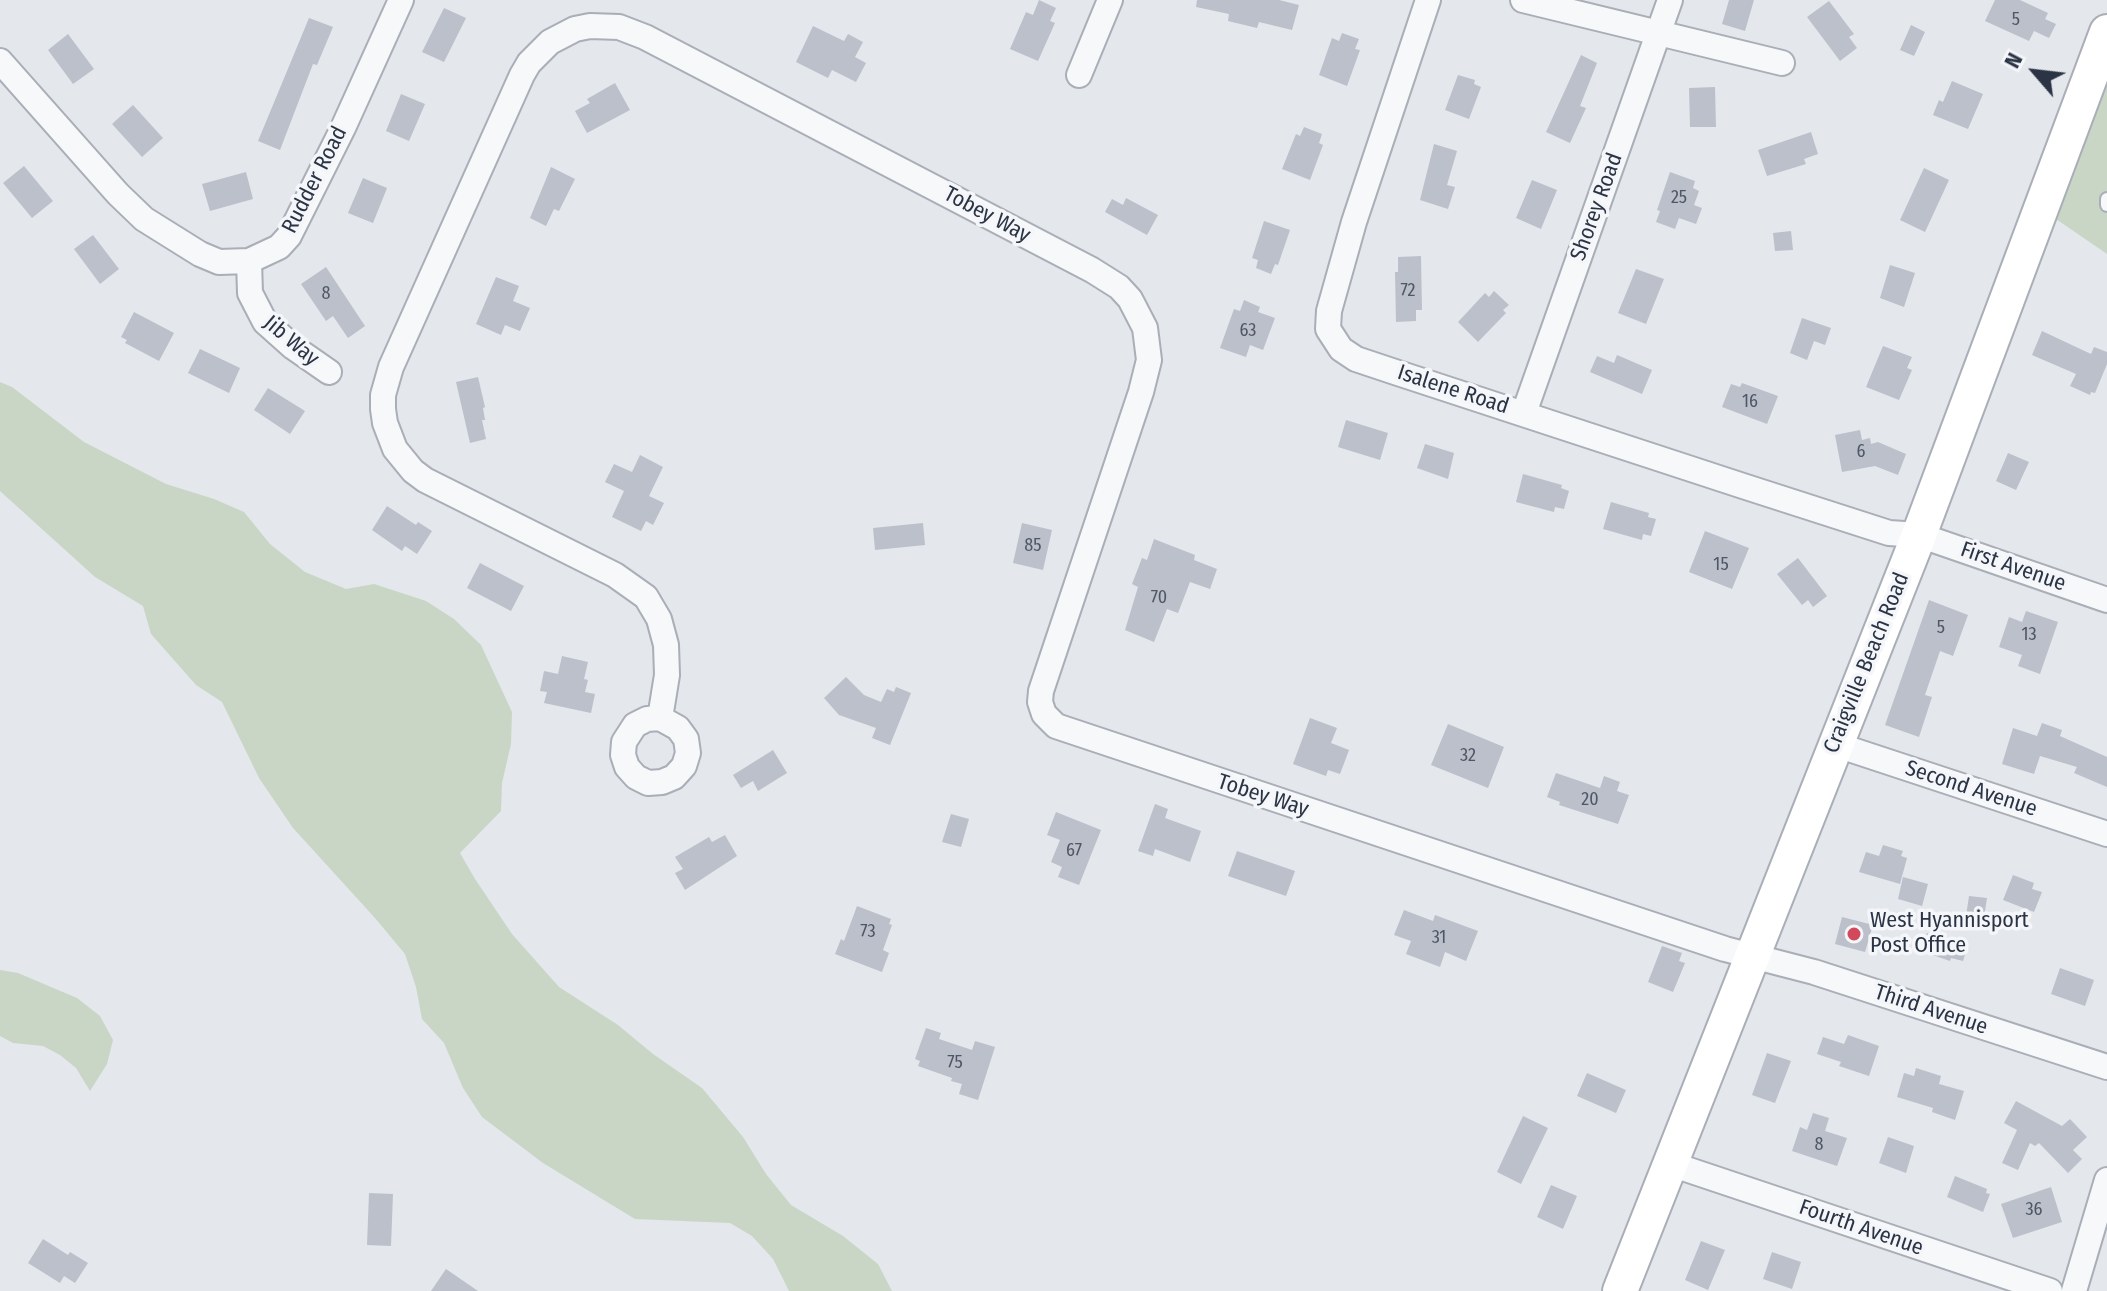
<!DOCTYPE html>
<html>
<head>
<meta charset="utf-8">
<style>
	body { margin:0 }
	#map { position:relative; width:2107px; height:1291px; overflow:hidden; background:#e4e7ec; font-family:"Fira Sans Condensed",sans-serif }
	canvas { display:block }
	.north { position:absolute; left:1995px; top:32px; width:80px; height:80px; -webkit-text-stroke:6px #f4f6f9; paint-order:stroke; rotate:298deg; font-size:22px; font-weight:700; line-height:32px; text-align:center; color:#2b3445 }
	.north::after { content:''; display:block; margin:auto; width:28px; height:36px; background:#2b3445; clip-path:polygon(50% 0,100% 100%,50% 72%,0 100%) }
</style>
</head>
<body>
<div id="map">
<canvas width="2107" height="1291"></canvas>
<div class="north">N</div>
</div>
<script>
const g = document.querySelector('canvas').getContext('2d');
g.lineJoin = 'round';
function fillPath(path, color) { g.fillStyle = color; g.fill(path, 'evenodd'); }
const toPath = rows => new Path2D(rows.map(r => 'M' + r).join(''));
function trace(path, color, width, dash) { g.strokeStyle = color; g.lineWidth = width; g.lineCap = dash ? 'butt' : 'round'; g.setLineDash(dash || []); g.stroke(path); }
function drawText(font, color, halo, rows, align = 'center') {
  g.font = font + ' "Fira Sans Condensed",sans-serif'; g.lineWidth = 7; g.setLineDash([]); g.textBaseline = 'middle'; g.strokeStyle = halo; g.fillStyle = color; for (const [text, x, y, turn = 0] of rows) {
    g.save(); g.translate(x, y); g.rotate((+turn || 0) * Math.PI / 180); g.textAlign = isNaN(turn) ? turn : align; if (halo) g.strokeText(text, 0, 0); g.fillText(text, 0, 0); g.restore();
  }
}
fillPath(toPath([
	[2107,82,2107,254,2056,219],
	[0,382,12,387,84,442,166,484,214,499,244,512,270,544,305,572,346,589,374,584,426,601,454,619,481,645,512,712,511,744,502,783,501,811,460,853,475,879,512,934,559,987,618,1025,653,1054,702,1088,743,1137,766,1174,791,1205,843,1236,878,1264,892,1291,789,1291,773,1259,752,1236,730,1223,635,1219,543,1163,482,1117,463,1088,444,1043,422,1019,416,987,405,954,375,918,293,828,259,778,222,702,196,685,151,634,143,606,95,577,0,491],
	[0,970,18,973,77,998,100,1016,113,1040,107,1064,90,1091,76,1068,60,1055,43,1046,13,1043,0,1036]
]), '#c9d6c5');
fillPath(toPath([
	[1039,0,1056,8,1050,21,1055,23,1038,61,1010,49,1026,12,1033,15],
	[1197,0,1279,0,1299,5,1292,30,1259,22,1257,28,1228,21,1229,14,1196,7],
	[1729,0,1754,0,1745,31,1722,24],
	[1995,0,2020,0,2048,13,2045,19,2056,24,2049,38,2034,31,2029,41,1985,21],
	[1829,1,1854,34,1849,37,1857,48,1840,61,1807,17],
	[444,8,466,18,444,62,422,52],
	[309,18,333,27,317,65,313,64,280,150,258,141],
	[1911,25,1925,32,1914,56,1900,50],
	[813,26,844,41,848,34,863,42,855,57,866,63,856,82,832,70,828,78,796,62],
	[1342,33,1359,39,1355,49,1360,50,1347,86,1319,75,1332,38,1339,41],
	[68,34,94,69,73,84,48,50],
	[1581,55,1597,63,1580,106,1586,108,1570,143,1546,132],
	[1458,75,1475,80,1474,84,1481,87,1469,119,1445,110],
	[1952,81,1983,94,1968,129,1933,115,1939,100,1943,102],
	[615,83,630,110,587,133,575,111,590,103,587,99],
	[1715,87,1716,127,1690,127,1689,88],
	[401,94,425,104,409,141,386,131],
	[133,105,163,138,142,157,112,124],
	[1304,127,1322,134,1319,143,1323,145,1310,180,1282,169,1296,134,1300,136],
	[1811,132,1818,154,1804,159,1806,164,1767,176,1758,150],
	[1434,144,1457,151,1447,185,1455,187,1448,209,1420,200],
	[24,166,53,201,32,218,3,183],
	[551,167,575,179,559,211,554,209,546,226,530,218],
	[1924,168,1949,180,1925,232,1900,220],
	[246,172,253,199,210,211,202,184],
	[1670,172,1695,181,1693,188,1699,191,1694,205,1702,208,1696,224,1679,218,1675,229,1656,222,1660,211,1657,210],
	[363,178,387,188,373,223,348,213],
	[1532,180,1557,190,1541,229,1516,218],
	[1126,198,1158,215,1147,235,1105,212,1112,199,1123,205],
	[1264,221,1290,230,1278,265,1275,264,1271,274,1256,268,1258,260,1252,258],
	[1791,231,1793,250,1775,251,1773,233],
	[93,235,119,269,100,284,74,249],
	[1421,256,1422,310,1416,310,1416,321,1396,322,1395,272,1398,272,1398,257],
	[1890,265,1915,273,1904,307,1880,298],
	[326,267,365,326,348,338,333,316,326,321,301,284],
	[1636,269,1664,279,1646,324,1618,313],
	[496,277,519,286,513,301,530,308,520,331,505,325,501,335,476,324],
	[1494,291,1509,305,1503,310,1506,313,1478,342,1458,322,1485,293,1489,297],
	[1244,300,1260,307,1258,312,1275,318,1263,350,1250,345,1246,357,1220,348,1234,309,1240,311],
	[134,312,174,333,159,361,125,343,127,340,121,337],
	[1802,318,1831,328,1825,345,1814,341,1807,360,1790,353],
	[2042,331,2091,354,2094,347,2107,352,2107,364,2095,393,2091,392,2090,395,2070,386,2076,374,2032,355],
	[1883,346,1912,357,1907,368,1912,370,1899,400,1866,387],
	[200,349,240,368,229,393,188,373],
	[1617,355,1652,370,1642,394,1590,372,1597,356,1614,363],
	[478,377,485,407,483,408,485,420,482,420,486,439,470,443,456,382],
	[1742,383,1778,396,1767,424,1722,407,1731,384,1740,387],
	[268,388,305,411,290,434,254,410],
	[1346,420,1388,433,1380,460,1338,447],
	[1860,430,1862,440,1870,438,1871,444,1878,442,1906,454,1898,475,1875,466,1842,472,1835,435],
	[1425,444,1454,453,1448,479,1417,468],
	[2008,453,2029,462,2016,490,1996,481],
	[640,455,663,467,649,496,664,503,653,525,646,521,641,531,612,517,624,491,605,482,614,464,632,472],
	[1523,474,1562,485,1561,488,1569,491,1564,509,1555,507,1554,512,1516,502],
	[1611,502,1649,513,1648,517,1656,519,1651,536,1643,534,1642,540,1603,529],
	[387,506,416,525,418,522,432,531,417,554,405,546,402,551,372,530],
	[923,523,925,545,875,550,873,528],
	[1022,523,1052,530,1043,570,1013,563],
	[1705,531,1749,548,1732,589,1689,572],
	[1154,539,1195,555,1194,560,1217,569,1210,589,1190,582,1178,613,1167,609,1154,642,1125,630,1138,587,1132,584,1142,558,1147,560],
	[1798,558,1827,596,1813,607,1808,600,1802,605,1777,574],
	[480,563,524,586,511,611,467,588],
	[1929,600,1968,615,1953,656,1940,651,1925,695,1932,697,1919,737,1885,725],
	[2026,611,2058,622,2040,674,2018,666,2022,655,1999,647,2009,617,2022,622],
	[562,656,588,662,584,679,588,680,585,692,595,694,591,713,544,703,547,692,540,691,544,671,558,674],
	[846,677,864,695,881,702,887,689,894,692,896,687,911,693,890,745,872,738,876,728,839,715,824,698],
	[1310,718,1337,728,1331,743,1349,750,1340,774,1328,770,1326,776,1293,764],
	[2042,723,2062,730,2060,736,2107,757,2107,787,2074,773,2077,767,2040,756,2034,774,2002,764,2013,728,2037,736],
	[1448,724,1504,747,1488,788,1431,765],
	[773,750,787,773,758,791,753,781,741,788,733,775],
	[1556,773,1600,788,1604,776,1620,782,1617,791,1629,795,1618,824,1559,805,1560,802,1547,797],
	[1155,804,1168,809,1165,818,1201,831,1190,862,1155,849,1153,856,1138,851],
	[1056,812,1101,830,1079,885,1058,877,1062,867,1051,862,1060,840,1047,835],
	[951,814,969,819,961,847,942,842],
	[725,835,737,856,685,890,675,873,683,869,675,857,709,837,712,842],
	[1883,845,1903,851,1901,856,1907,858,1900,884,1859,872,1866,852,1879,856],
	[1237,851,1295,871,1286,896,1228,876],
	[2013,875,2034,883,2032,889,2042,892,2034,912,2003,900],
	[1903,877,1928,884,1922,906,1898,899],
	[1969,896,1987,898,1984,918,1966,916],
	[857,906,891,919,889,924,892,925,883,950,889,953,882,972,835,954,841,939,844,941],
	[1404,910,1433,921,1435,915,1478,931,1466,961,1445,952,1440,967,1406,954,1411,941,1394,935],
	[1842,917,1873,925,1865,952,1835,944],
	[1927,933,1968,945,1963,961,1951,958,1950,961,1921,951],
	[1662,946,1682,953,1679,961,1685,963,1673,992,1648,982],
	[2060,968,2094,980,2085,1006,2051,994],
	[926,1028,941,1033,939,1039,972,1050,975,1041,995,1047,978,1100,959,1094,962,1084,951,1081,952,1078,918,1066,920,1061,915,1059],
	[1848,1035,1879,1046,1869,1076,1839,1066,1841,1062,1817,1054,1823,1037,1844,1044],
	[1767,1053,1791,1061,1775,1103,1752,1095],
	[1916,1068,1941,1076,1939,1084,1964,1091,1955,1120,1932,1112,1933,1108,1897,1097,1904,1073,1914,1076],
	[1587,1073,1626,1090,1616,1113,1577,1096],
	[2016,1101,2062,1126,2070,1119,2087,1137,2073,1150,2082,1159,2068,1173,2039,1143,2035,1146,2030,1143,2018,1170,2002,1163,2017,1130,2004,1123],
	[1813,1113,1829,1118,1825,1131,1847,1138,1837,1166,1792,1151,1800,1127,1807,1130],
	[1523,1116,1548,1128,1521,1184,1497,1172],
	[1888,1137,1914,1146,1906,1173,1879,1163],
	[1955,1176,1987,1189,1986,1193,1990,1194,1983,1212,1947,1197],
	[1551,1185,1577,1196,1563,1229,1537,1217],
	[2051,1187,2062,1222,2013,1238,2001,1204],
	[369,1193,393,1194,391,1246,367,1245],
	[43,1239,68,1255,70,1252,88,1263,75,1283,64,1276,60,1283,28,1263],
	[1701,1241,1725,1250,1708,1290,1685,1280],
	[1772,1252,1801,1262,1792,1289,1763,1279],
	[446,1269,478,1291,431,1291]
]), '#bbc0ca');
const lane = toPath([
	[2107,199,2107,205]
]);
const street = toPath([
	[1428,0,1354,222,1329,311,1328,329,1341,349,1356,359,1398,373,1743,486,1889,533,1919,535,2107,600],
	[1523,0,1782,63],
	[0,61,118,194,144,219,200,254,219,262,249,261,279,247,289,236,343,128,401,0],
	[1079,75,1110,0],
	[249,261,250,293,265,322,293,347,329,372],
	[1524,413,1670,0],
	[660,718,647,719,635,725,624,742,623,755,627,767,636,777,648,783,662,782,674,777,684,766,688,753,686,739,678,728,660,718,667,675,666,645,659,619,646,597,615,575,425,480,413,471,395,449,385,423,383,409,383,395,391,367,522,75,529,63,550,42,575,29,590,26,619,27,645,37,1092,270,1119,287,1130,299,1145,328,1149,360,1141,392,1041,691,1040,702,1044,714,1056,726,1725,949,1814,972,2107,1067],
	[1834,744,2107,834],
	[1671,1164,2050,1291],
	[2074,1291,2107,1180]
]);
const secondary = toPath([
	[1620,1291,1919,535,2107,32]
]);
trace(lane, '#a9aeb7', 16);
trace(street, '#a9aeb7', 28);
trace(secondary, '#a9aeb7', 38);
trace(lane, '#f7f8fa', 12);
trace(street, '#f7f8fa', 24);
trace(secondary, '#fff', 34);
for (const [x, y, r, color] of [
	[1854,934,8,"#d1495b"]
]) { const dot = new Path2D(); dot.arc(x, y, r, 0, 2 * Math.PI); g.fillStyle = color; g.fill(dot); trace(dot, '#f4f6f9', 3); }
drawText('18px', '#4f5766', null, [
	["5",2016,20],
	["25",1679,198],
	["72",1408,291],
	["8",326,294],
	["63",1248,331],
	["16",1750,402],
	["6",1861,452],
	["85",1033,546],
	["15",1721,565],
	["70",1159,598],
	["5",1941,628],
	["13",2029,635],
	["32",1468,756],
	["20",1590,800],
	["67",1074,851],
	["73",868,932],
	["31",1439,938],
	["75",955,1063],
	["8",1819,1145],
	["36",2034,1210]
]);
drawText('22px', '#2b3445', '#f4f6f9', [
	["Rudder Road",315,180,-63],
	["Shorey Road",1597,207,-70],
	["Tobey Way",987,215,28],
	["Jib Way",291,341,40],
	["Isalene Road",1453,390,18],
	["First Avenue",2013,567,19],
	["Craigville Beach Road",1867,663,-68],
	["Second Avenue",1971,789,18],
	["Tobey Way",1263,796,18],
	["Third Avenue",1931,1010,18],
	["Fourth Avenue",1861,1228,19]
]);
drawText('22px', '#2b3445', '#f4f6f9', [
	["West Hyannisport",1870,921],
	["Post Office",1870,946]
], 'left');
</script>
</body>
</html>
